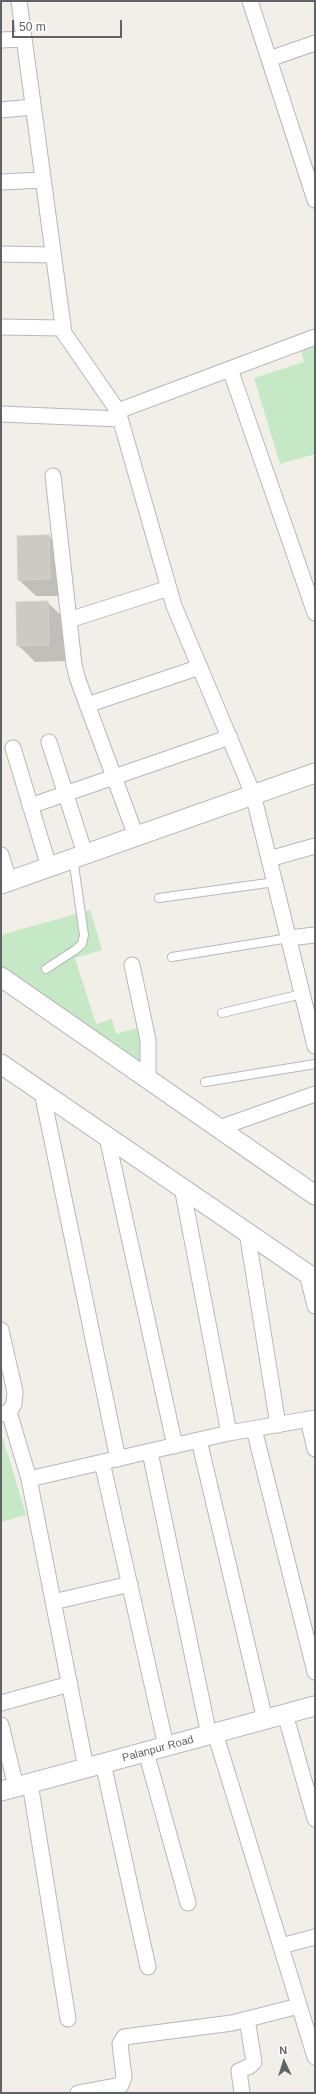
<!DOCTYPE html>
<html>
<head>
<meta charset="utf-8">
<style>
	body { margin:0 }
	#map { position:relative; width:316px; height:2094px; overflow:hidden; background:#f1efe8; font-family:Helvetica,sans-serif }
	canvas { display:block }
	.frame { position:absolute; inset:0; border:2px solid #5f6368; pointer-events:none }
	.north { position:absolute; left:264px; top:2042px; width:40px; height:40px; -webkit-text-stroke:3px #fff; paint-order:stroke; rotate:356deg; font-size:11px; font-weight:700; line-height:16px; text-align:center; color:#5f6368 }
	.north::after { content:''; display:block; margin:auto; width:14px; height:18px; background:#5f6368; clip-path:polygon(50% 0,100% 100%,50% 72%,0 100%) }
	.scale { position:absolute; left:12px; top:20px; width:110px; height:18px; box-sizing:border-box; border:2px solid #5f6368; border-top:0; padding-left:5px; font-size:12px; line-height:14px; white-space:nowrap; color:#5f6368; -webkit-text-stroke:3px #fff; paint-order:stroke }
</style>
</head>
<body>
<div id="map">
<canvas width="316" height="2094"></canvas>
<div class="frame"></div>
<div class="north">N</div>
<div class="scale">50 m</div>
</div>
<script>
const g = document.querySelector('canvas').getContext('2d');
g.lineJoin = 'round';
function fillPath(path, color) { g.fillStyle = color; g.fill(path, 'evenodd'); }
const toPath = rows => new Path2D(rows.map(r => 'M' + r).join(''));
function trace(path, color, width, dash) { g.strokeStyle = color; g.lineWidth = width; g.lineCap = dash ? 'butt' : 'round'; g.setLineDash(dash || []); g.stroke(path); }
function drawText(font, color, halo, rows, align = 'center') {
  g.font = font + ' Helvetica,sans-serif'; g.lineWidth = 3; g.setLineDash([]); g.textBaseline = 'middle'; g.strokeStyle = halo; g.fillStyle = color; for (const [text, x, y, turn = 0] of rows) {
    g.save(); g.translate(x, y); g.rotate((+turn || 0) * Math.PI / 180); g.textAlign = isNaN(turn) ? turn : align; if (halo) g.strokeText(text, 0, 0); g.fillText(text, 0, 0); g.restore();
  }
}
fillPath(toPath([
	[315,341,315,454,280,464,254,378,304,362,300,347],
	[90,910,102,950,75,958,96,1024,112,1019,116,1034,144,1026,146,1074,1,968,1,935],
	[1,1432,26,1515,1,1522]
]), '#c5e8c5');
fillPath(toPath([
	[49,536,65,553,67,596,36,596,19,580],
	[47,602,64,618,65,661,35,662,18,645]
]), '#0003');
const building = toPath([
	[49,535,50,579,18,580,17,536,49,535],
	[48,601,49,645,17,646,16,602,48,601]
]);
fillPath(building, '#cccac5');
trace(building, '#d6d1c6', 1);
const service = toPath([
	[159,898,275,882],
	[172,957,289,938],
	[46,969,75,950,82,944,84,935,73,858],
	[222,1013,302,994],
	[205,1082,315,1064]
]);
const minor = toPath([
	[19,1,64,333,118,411,174,606,253,794,315,1046],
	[250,1,315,200],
	[1,40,24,39],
	[269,59,315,43],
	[1,110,33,107],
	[1,182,43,180],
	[1,254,53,255],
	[1,327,63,328],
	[230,369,315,613],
	[118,411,315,337],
	[1,414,120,419],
	[53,476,74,665,78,680,136,836],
	[69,620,169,588],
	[87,705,200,667],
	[49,742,85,854],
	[13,748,49,867],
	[30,806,230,737],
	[1,855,9,881],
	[269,859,315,846],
	[289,938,315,935],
	[132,965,148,1040,148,1079],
	[42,1092,118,1459],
	[219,1128,315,1094],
	[107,1137,175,1446],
	[182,1187,229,1433],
	[247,1232,278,1425],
	[307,1273,315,1306],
	[1,1330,15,1392,14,1404,9,1412],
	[1,1414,9,1412,29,1479,229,1433,315,1418],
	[308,1419,315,1449],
	[254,1429,315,1672],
	[199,1440,265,1720],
	[150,1452,209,1735],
	[102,1462,166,1746],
	[29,1479,86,1768],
	[53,1602,130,1584],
	[1,1703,70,1684],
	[285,1714,315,1819],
	[1,1725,16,1787],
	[215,1733,315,2057],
	[146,1752,188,1903],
	[103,1763,148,1967],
	[30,1783,68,2019],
	[281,1946,315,1937],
	[78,2093,121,2085,124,2077,120,2044,124,2037,232,2023,299,2006],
	[242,2093,239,2071,250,2066,254,2062,247,2019]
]);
const tertiary = toPath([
	[1,884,315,773],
	[1,977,315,1195],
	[1,1064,315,1279],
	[1,1791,315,1706]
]);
trace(service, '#b5b8bc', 10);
trace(minor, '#b5b8bc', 17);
trace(tertiary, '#b5b8bc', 21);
trace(service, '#fff', 8);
trace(minor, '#fff', 15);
trace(tertiary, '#fff', 19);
drawText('11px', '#5f6368', '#fff', [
	["Palanpur Road",158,1749,-15]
]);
</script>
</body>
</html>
